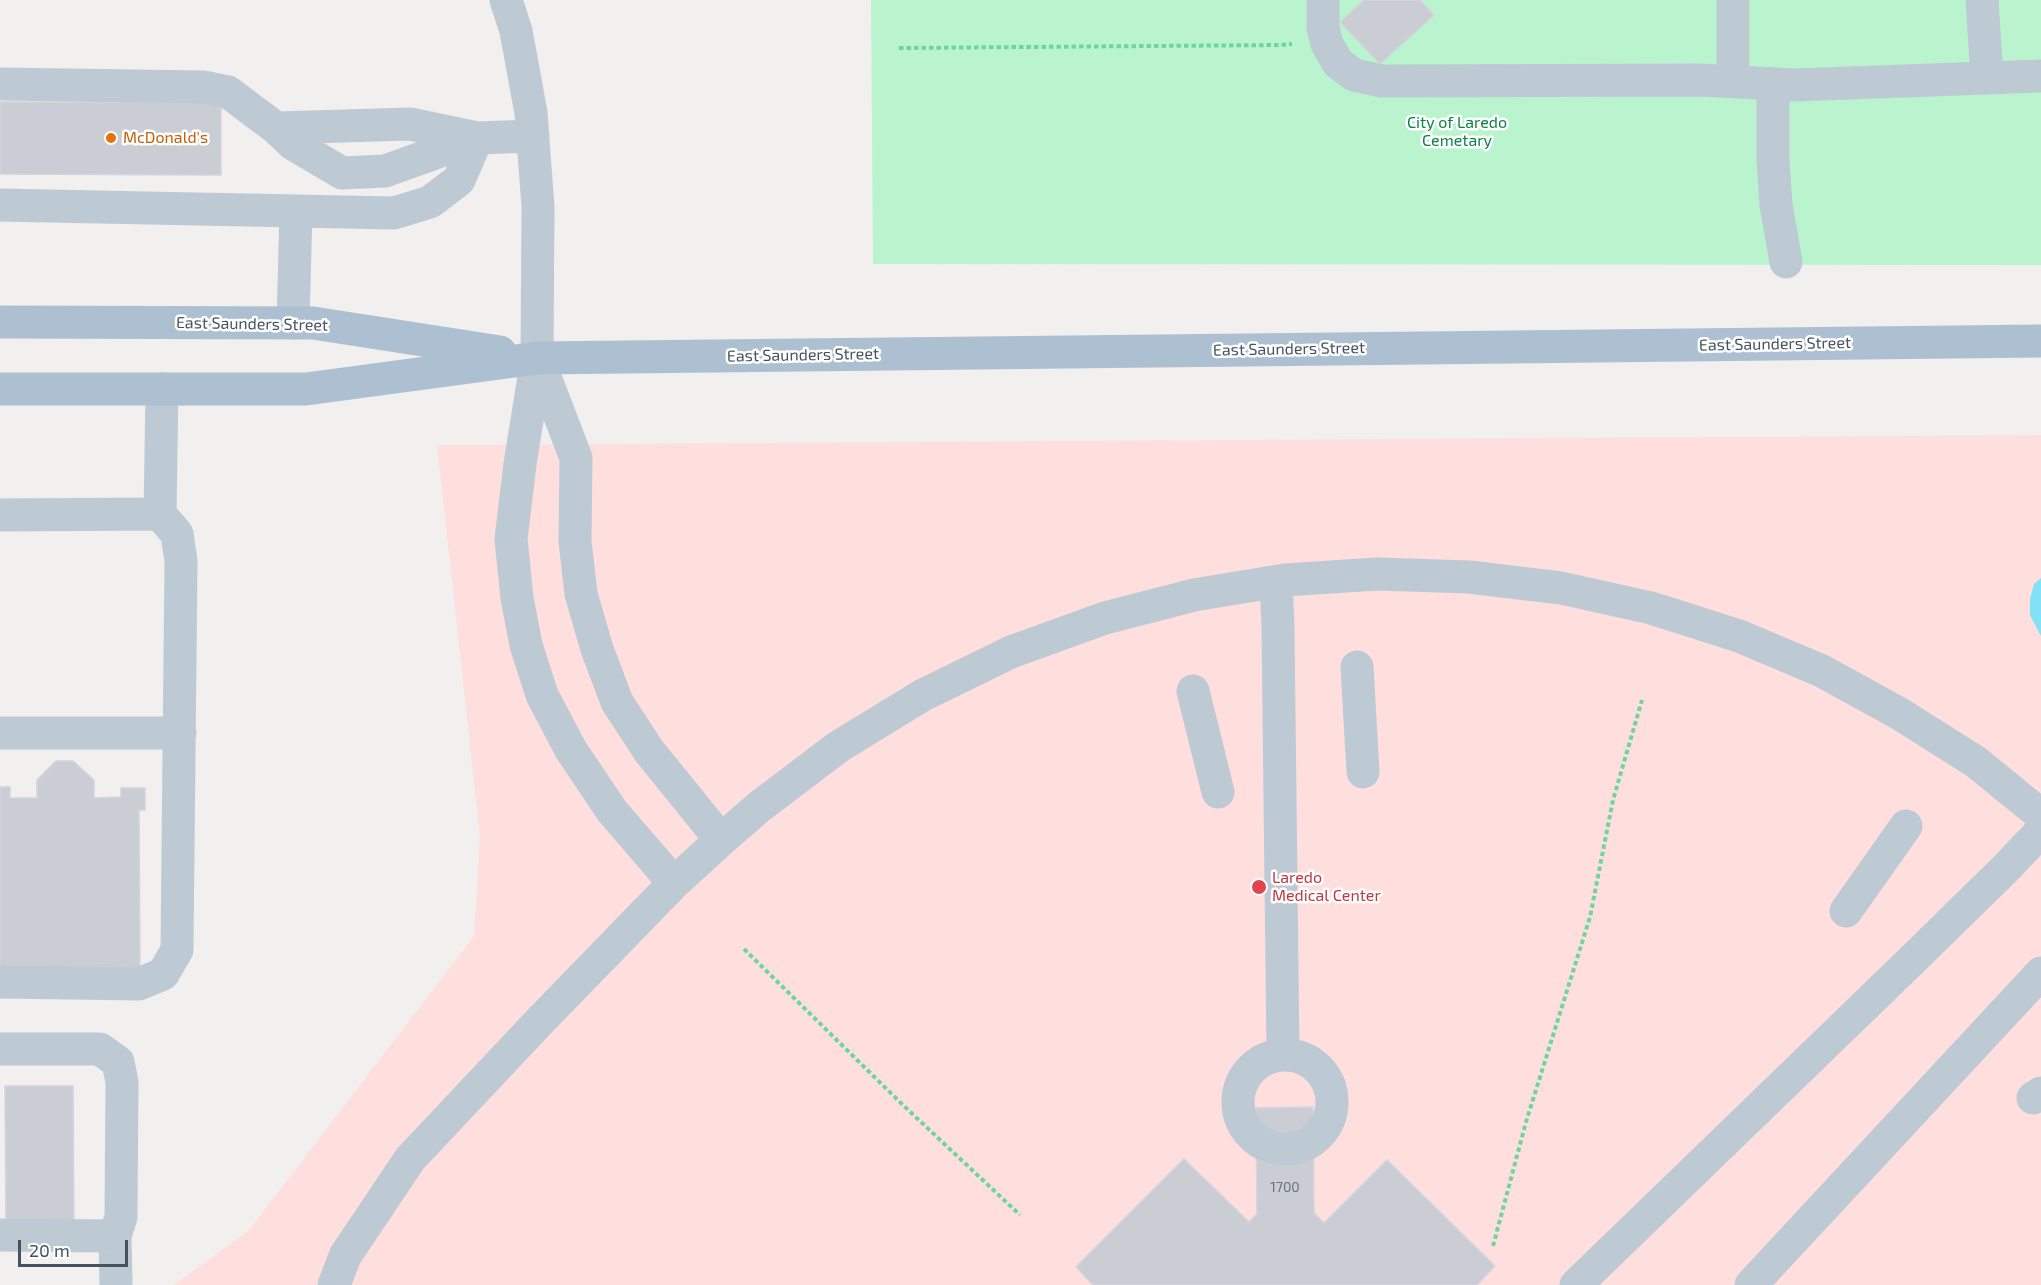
<!DOCTYPE html>
<html>
<head>
<meta charset="utf-8">
<style>
	body { margin:0 }
	#map { position:relative; width:2041px; height:1285px; overflow:hidden; background:#f2efef; font-family:"Exo 2",sans-serif }
	canvas { display:block }
	.scale { position:absolute; left:18px; top:1240px; width:110px; height:27px; box-sizing:border-box; border:3px solid #45535f; border-top:0; padding-left:8px; font-size:18px; line-height:21px; white-space:nowrap; color:#45535f; -webkit-text-stroke:4px #fff; paint-order:stroke }
</style>
</head>
<body>
<div id="map">
<canvas width="2041" height="1285"></canvas>
<div class="scale">20 m</div>
</div>
<script>
const g = document.querySelector('canvas').getContext('2d');
g.lineJoin = 'round';
function fillPath(path, color) { g.fillStyle = color; g.fill(path, 'evenodd'); }
const toPath = rows => new Path2D(rows.map(r => 'M' + r).join(''));
function trace(path, color, width, dash) { g.strokeStyle = color; g.lineWidth = width; g.lineCap = dash ? 'butt' : 'round'; g.setLineDash(dash || []); g.stroke(path); }
function drawText(font, color, halo, rows, align = 'center') {
  g.font = font + ' "Exo 2",sans-serif'; g.lineWidth = 5; g.setLineDash([]); g.textBaseline = 'middle'; g.strokeStyle = halo; g.fillStyle = color; for (const [text, x, y, turn = 0] of rows) {
    g.save(); g.translate(x, y); g.rotate((+turn || 0) * Math.PI / 180); g.textAlign = isNaN(turn) ? turn : align; if (halo) g.strokeText(text, 0, 0); g.fillText(text, 0, 0); g.restore();
  }
}
fillPath(toPath([
	[2041,435,2041,1285,174,1285,249,1230,474,936,480,837,437,445]
]), '#fedfdd');
fillPath(toPath([
	[871,0,2041,0,2041,265,873,264]
]), '#b9f4ce');
fillPath(toPath([
	[2041,578,2041,636,2030,615,2030,599,2034,584]
]), '#81e1f6');
const building = toPath([
	[1364,0,1420,0,1434,15,1380,64,1340,22,1364,0],
	[0,102,221,102,221,175,0,174,0,102],
	[56,761,73,761,94,780,94,798,121,797,121,788,145,788,145,810,139,810,140,975,0,976,0,787,10,787,10,798,37,798,37,780,56,761],
	[5,1086,73,1086,74,1226,6,1227,5,1086],
	[1313,1107,1314,1213,1324,1223,1387,1160,1495,1266,1477,1285,1093,1285,1076,1267,1184,1159,1249,1222,1257,1214,1256,1108,1313,1107]
]);
fillPath(building, '#caced4');
trace(building, '#d2d5db', 1.5);
trace(toPath([
	[899,48,1280,45,1292,44],
	[744,949,904,1106,1020,1215],
	[1493,1246,1526,1122,1590,917,1613,800,1642,700]
]), '#6dd69f', 4, [4.5, 3]);
trace(toPath([
	[506,0,516,31,531,113,538,207,537,358,520,464,511,539,517,598,526,645,542,695,571,750,612,811,674,883],
	[1323,0,1323,28,1327,44,1338,63,1354,75,1382,81,1700,80,1795,85,2041,76],
	[1733,0,1733,81],
	[1982,0,1987,77],
	[0,84,203,87,228,92,276,128,410,124,477,138,533,136],
	[1773,84,1773,160,1776,205,1786,262],
	[276,128,293,144,342,173,385,171,477,138],
	[0,205,296,211,293,323],
	[296,211,394,213,430,202,459,180,477,138],
	[538,359,576,458,575,541,581,594,597,649,617,702,649,751,721,840],
	[0,515,160,514],
	[1276,582,1278,627,1283,1054],
	[1357,667,1363,772],
	[1193,691,1218,792],
	[0,733,180,733],
	[1846,911,1906,826],
	[0,982,139,984,163,974,177,950,181,561,177,534,160,514,162,389],
	[0,1049,100,1049,118,1062,122,1082,121,1217,115,1236,0,1235],
	'1238 1102a47 47 0 1 1 94 0a47 47 0 1 1-94 0Z',
	[2033,1098,2041,1093],
	[115,1236,116,1285],
	[334,1285,345,1256,410,1159,538,1023,674,883,721,840,759,807,838,747,923,695,1011,652,1105,618,1194,595,1285,580,1377,574,1469,577,1561,588,1651,608,1739,636,1822,671,1900,714,1976,762,2041,815],
	[1576,1285,1910,962,2006,868,2041,831],
	[1751,1285,2041,973]
]), '#becad3', 33);
trace(toPath([
	[0,322,313,323,500,352],
	[0,389,306,389,537,358,2041,341]
]), '#acc0d1', 33);
for (const [x, y, r, color] of [
	[111,138,6,"#e8710a"],
	[1259,887,8,"#e0444e"]
]) { const dot = new Path2D(); dot.arc(x, y, r, 0, 2 * Math.PI); g.fillStyle = color; g.fill(dot); trace(dot, '#fff', 2); }
drawText('14px', '#66727c', null, [
	["1700",1285,1187]
]);
drawText('16px', '#0c8345', '#fff', [
	["City of Laredo",1457,123],
	["Cemetary",1457,141]
]);
drawText('16px', '#c56008', '#fff', [
	["McDonald's",123,138]
], 'left');
drawText('16px', '#45535f', '#fff', [
	["East Saunders Street",252,324,1],
	["East Saunders Street",1775,344,-1],
	["East Saunders Street",1289,349,-1],
	["East Saunders Street",803,355,-1]
]);
drawText('16px', '#be3a42', '#fff', [
	["Laredo",1272,878],
	["Medical Center",1272,896]
], 'left');
</script>
</body>
</html>
